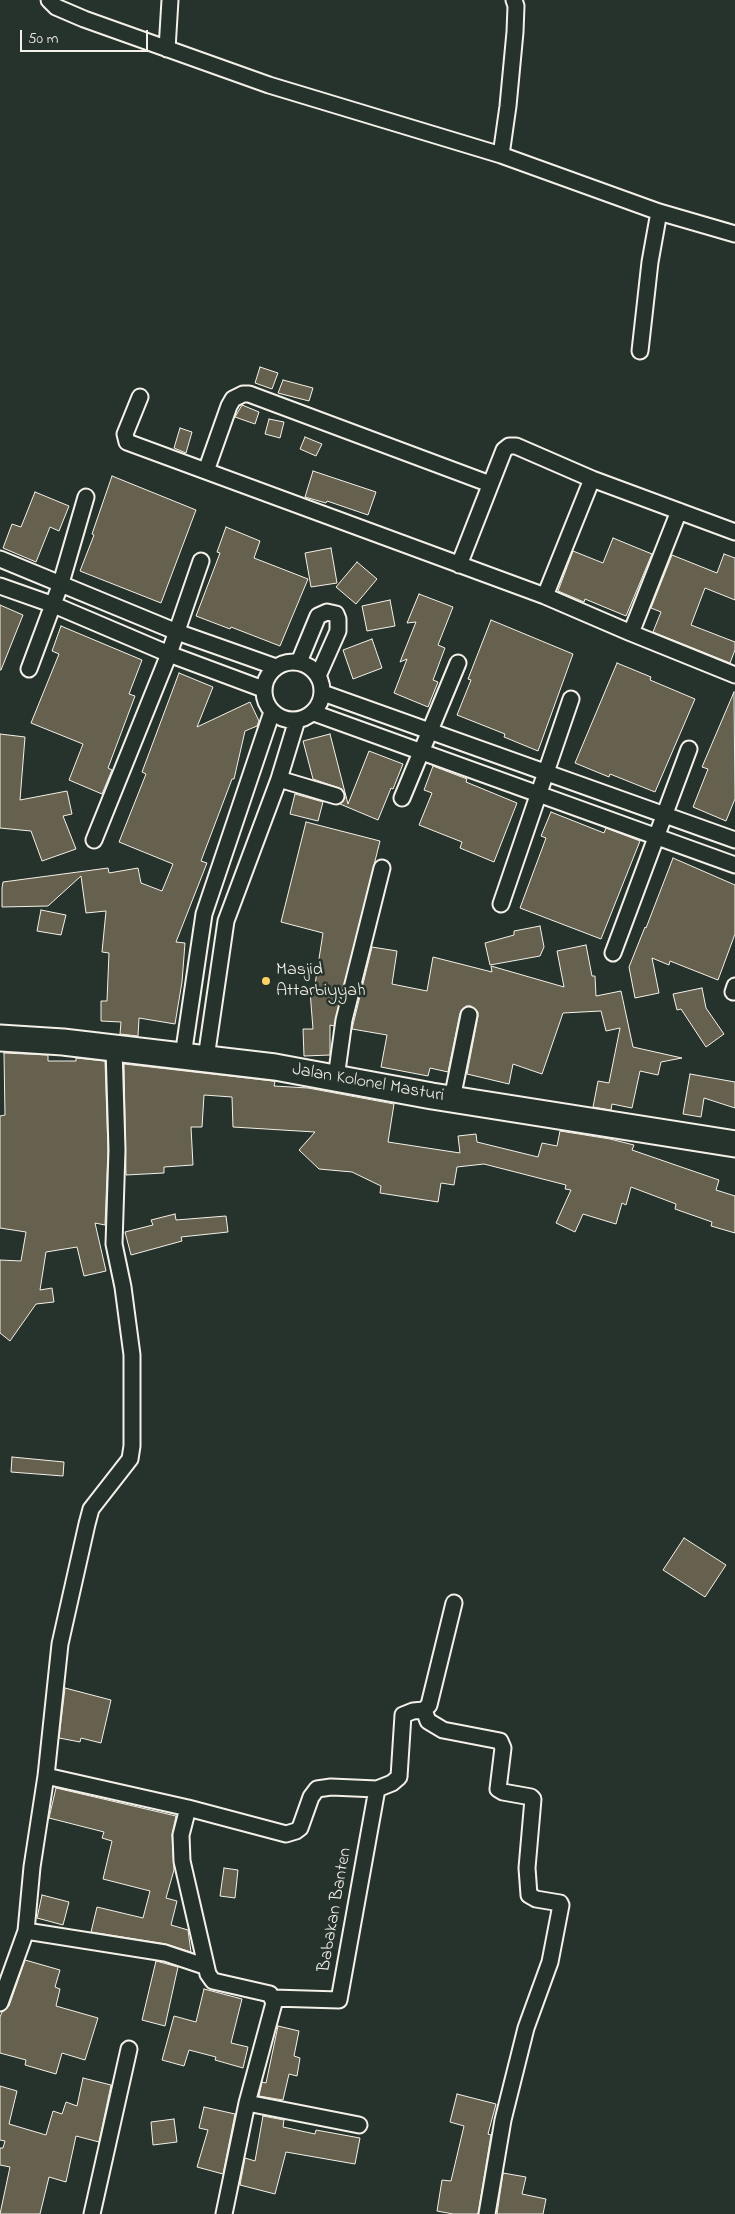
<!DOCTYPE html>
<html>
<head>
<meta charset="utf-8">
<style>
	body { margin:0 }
	#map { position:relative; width:735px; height:2214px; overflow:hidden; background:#26332d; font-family:"Indie Flower",sans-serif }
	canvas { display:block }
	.scale { position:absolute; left:20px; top:30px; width:128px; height:22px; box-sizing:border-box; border:2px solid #f4f1e8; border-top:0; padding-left:6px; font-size:15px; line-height:18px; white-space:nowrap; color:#f4f1e8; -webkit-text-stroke:4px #26332d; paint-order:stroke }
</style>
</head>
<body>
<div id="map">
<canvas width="735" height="2214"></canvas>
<div class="scale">50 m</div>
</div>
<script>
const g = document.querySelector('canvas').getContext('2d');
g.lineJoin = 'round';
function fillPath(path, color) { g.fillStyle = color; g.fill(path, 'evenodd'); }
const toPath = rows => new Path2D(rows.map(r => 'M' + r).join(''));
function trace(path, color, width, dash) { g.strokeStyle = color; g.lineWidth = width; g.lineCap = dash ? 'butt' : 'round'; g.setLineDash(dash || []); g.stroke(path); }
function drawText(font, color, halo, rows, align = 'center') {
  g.font = font + ' "Indie Flower",sans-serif'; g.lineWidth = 5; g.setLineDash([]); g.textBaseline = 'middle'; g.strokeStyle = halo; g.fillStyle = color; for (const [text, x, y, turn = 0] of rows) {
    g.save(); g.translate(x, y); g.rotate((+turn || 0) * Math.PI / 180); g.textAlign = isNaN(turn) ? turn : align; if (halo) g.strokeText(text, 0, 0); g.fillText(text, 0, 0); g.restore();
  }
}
const building = toPath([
	[260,367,278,373,272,389,255,383,260,367],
	[283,380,313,388,309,401,278,393,283,380],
	[242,405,259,412,255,424,235,417,242,405],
	[269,419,284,422,280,438,265,434,269,419],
	[180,428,192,432,186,453,174,448,180,428],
	[305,437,322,444,316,456,300,449,305,437],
	[313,471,376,492,368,515,327,501,326,503,305,497,313,471],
	[112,476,196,510,161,603,80,571,94,535,92,534,112,476],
	[35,492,69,506,59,531,50,527,36,562,3,548,12,524,21,527,35,492],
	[226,527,260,541,254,558,308,579,280,646,231,627,230,629,196,616,220,553,217,552,226,527],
	[613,538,652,554,626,616,585,599,584,602,558,591,573,551,603,563,613,538],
	[331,548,337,583,311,587,305,553,331,548],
	[724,554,735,558,735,600,705,588,691,625,735,642,735,650,730,663,653,632,661,612,651,608,672,555,717,573,724,554],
	[357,562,377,579,356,604,336,587,357,562],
	[419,594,453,607,438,645,445,648,433,680,438,682,428,707,394,693,407,659,400,662,416,622,407,623,419,594],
	[390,600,395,626,367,631,362,606,390,600],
	[0,605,23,615,1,670,0,670,0,605],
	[491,620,573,654,538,751,504,737,505,734,457,715,471,680,468,679,491,620],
	[61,626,142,660,129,694,135,696,108,768,112,770,102,794,69,780,83,744,31,723,59,654,52,651,61,626],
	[372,639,382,668,353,679,343,650,372,639],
	[617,663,651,677,650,680,695,699,655,792,610,774,609,777,575,763,617,663],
	[179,673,213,687,197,727,250,702,259,721,257,726,245,731,234,779,232,779,201,861,207,863,176,942,185,943,182,982,175,1024,139,1018,138,1036,120,1034,121,1022,101,1021,101,1001,107,1001,109,953,102,952,106,911,86,913,81,876,48,906,2,907,2,888,3,882,108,868,109,873,138,868,141,883,162,891,173,864,119,842,146,774,142,772,179,673],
	[734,692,735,799,726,821,693,807,708,769,702,767,734,692],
	[0,734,25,737,20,800,67,791,72,814,63,816,76,849,42,861,31,831,0,828,0,734],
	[330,734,348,804,369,751,403,764,393,789,391,788,378,820,340,804,345,798,342,789,313,779,303,741,330,734],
	[433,766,467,779,466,782,517,803,494,862,460,848,462,842,419,825,432,793,424,790,433,766],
	[295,794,323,802,318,821,290,814,295,794],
	[551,812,604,833,606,828,640,841,601,939,520,908,546,838,541,836,551,812],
	[306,822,380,841,334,1026,330,1025,330,1055,304,1056,303,1029,313,1029,310,991,314,991,323,933,281,922,306,822],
	[673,858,735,885,735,934,718,980,670,961,669,965,652,958,659,993,635,998,629,967,645,927,646,928,673,858],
	[41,910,66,915,61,935,37,931,41,910],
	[540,926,544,947,540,956,490,965,485,943,514,935,514,931,540,926],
	[586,945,592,976,595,976,596,996,621,991,633,1047,682,1058,661,1062,658,1075,640,1071,632,1108,612,1104,611,1110,593,1107,598,1081,609,1083,620,1028,606,1031,601,1011,563,1013,542,1074,513,1064,509,1084,467,1074,478,1016,478,1012,471,1006,466,1006,460,1013,448,1072,430,1068,428,1076,381,1067,387,1035,352,1029,372,947,397,951,392,984,427,991,433,957,492,972,491,966,564,987,557,951,586,945],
	[702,988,706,1008,724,1034,706,1047,681,1009,677,1010,673,994,702,988],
	[4,1053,48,1055,48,1061,76,1061,76,1058,105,1061,108,1150,105,1225,95,1223,106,1271,84,1276,77,1247,46,1252,40,1290,52,1288,54,1302,36,1304,10,1341,0,1333,0,1260,21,1261,26,1232,0,1228,0,1116,5,1115,4,1053],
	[124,1064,273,1081,275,1082,274,1086,308,1088,394,1104,388,1142,460,1153,458,1136,476,1134,477,1142,538,1157,542,1143,557,1146,560,1131,610,1139,634,1145,632,1150,719,1180,716,1190,735,1196,735,1233,711,1226,712,1222,675,1209,676,1204,631,1187,626,1205,622,1203,616,1224,583,1214,575,1232,556,1223,571,1190,565,1189,566,1185,484,1164,457,1167,454,1185,441,1183,438,1202,380,1193,381,1186,352,1172,319,1169,299,1150,315,1132,233,1127,232,1097,204,1095,202,1127,191,1127,193,1165,164,1167,164,1173,126,1175,124,1064],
	[690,1074,735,1082,735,1108,704,1098,701,1117,683,1114,690,1074],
	[175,1214,176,1220,226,1216,228,1232,181,1237,182,1241,131,1255,125,1232,153,1225,151,1220,175,1214],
	[12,1457,64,1462,63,1476,11,1472,12,1457],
	[684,1538,726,1565,705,1597,663,1570,684,1538],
	[65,1688,111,1700,101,1743,81,1738,80,1742,59,1738,65,1688],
	[56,1788,176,1816,172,1835,174,1870,166,1898,177,1901,171,1925,188,1930,191,1952,166,1944,91,1932,97,1907,143,1918,150,1891,103,1879,112,1841,102,1838,104,1832,49,1818,56,1788],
	[224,1868,238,1870,235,1898,220,1896,224,1868],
	[42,1895,69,1902,63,1925,37,1918,42,1895],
	[25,1960,60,1970,55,1987,60,1989,56,2006,98,2018,85,2060,62,2053,56,2074,25,2065,26,2060,0,2053,0,2017,2,2012,9,2006,25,1960],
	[156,1961,178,1967,165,2026,142,2020,156,1961],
	[204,1989,242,1999,231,2043,248,2047,243,2068,215,2060,216,2057,189,2050,184,2066,162,2060,174,2016,196,2022,204,1989],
	[278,2026,299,2031,294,2056,300,2058,297,2076,289,2074,283,2100,259,2096,262,2082,266,2083,278,2026],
	[83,2078,111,2085,99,2142,76,2136,66,2182,49,2177,40,2214,0,2214,10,2167,0,2165,0,2148,3,2148,5,2141,0,2140,0,2086,17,2091,9,2124,46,2135,53,2111,62,2114,66,2102,77,2106,83,2078],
	[457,2094,496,2104,488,2134,491,2135,478,2214,453,2214,437,2211,442,2180,451,2181,464,2126,450,2122,457,2094],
	[204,2107,235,2114,223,2174,197,2167,208,2130,199,2128,204,2107],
	[263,2116,284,2120,283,2127,315,2134,316,2130,360,2138,355,2164,286,2152,275,2194,240,2185,245,2158,255,2161,263,2116],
	[174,2119,177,2142,153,2145,151,2122,174,2119],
	[503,2173,526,2177,522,2194,546,2199,543,2214,497,2214,503,2173]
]);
fillPath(building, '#66604e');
trace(building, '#f4f1e8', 1);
const minor = toPath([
	[49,0,56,7,84,19,269,85,501,155,659,212,735,234],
	[167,49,170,0],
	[501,155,508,106,515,32,516,6,514,0],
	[640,351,650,262,659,212],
	[140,397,125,434,127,442,545,596,631,633,735,675],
	[206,471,229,406,233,399,243,394,249,394,490,484],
	[0,559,177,632,276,667],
	[459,565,504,450,509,446,516,446,592,479,735,532],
	[0,586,54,605,169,654,263,689],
	[545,596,592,479],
	[631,633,679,511],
	'264 691a29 29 0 1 1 58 0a29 29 0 1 1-58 0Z',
	[299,662,318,616,327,612,336,614,338,619,338,631,318,676],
	[29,669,61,583,86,497],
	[323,693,735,840],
	[314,713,735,865],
	[279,779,336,796],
	[402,798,458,663],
	[94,840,169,654,201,561],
	[501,904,571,699],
	[613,953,689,749],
	[733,992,735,986],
	[183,1056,204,914,272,712],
	[206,1058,226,921,279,779,297,720],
	[336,1078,344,1020,382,868],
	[452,1099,469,1015],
	[424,1710,428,1721,443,1730,500,1741,503,1748,498,1789,503,1792,531,1797,533,1799,527,1868,529,1895,536,1899,560,1903,561,1905,550,1962,526,2028,503,2120,487,2214],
	[46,1776,188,1808,286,1834,296,1831,300,1828,311,1797,317,1789,331,1787,377,1789,392,1783,399,1777,403,1715,413,1711,424,1710,429,1705,454,1603],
	[188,1808,181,1835,182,1861,208,1974,213,1981,270,1994,274,2003,247,2103,224,2214],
	[26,1931,165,1953,204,1966],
	[273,1998,339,2000,377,1789],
	[0,2003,26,1931,32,1867,46,1776,60,1644,87,1524,91,1509,130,1459,132,1446,132,1355,123,1287,114,1244,117,1150,114,1048],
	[247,2103,359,2125],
	[92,2214,129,2049]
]);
const primary = toPath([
	[0,1038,63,1042,275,1067,432,1096,735,1144]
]);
trace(minor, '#f4f1e8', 19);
trace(primary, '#f4f1e8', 29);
trace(minor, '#26332d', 15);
trace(primary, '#26332d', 25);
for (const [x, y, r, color] of [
	[266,981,5,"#ffd166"]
]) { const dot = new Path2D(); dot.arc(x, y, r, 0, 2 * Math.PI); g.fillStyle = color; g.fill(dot); trace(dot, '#26332d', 2); }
drawText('18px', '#f4f1e8', '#26332d', [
	["Masjid",276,971],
	["Attarbiyyah",276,992]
], 'left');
drawText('18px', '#f4f1e8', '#26332d', [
	["Jalan Kolonel Masturi",368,1084,10],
	["Babakan Banten",336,1910,-80]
]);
</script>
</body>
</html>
